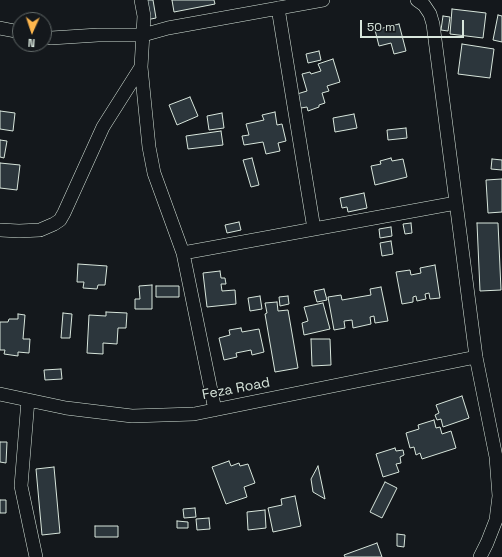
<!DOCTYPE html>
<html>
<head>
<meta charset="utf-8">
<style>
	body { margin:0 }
	#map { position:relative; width:502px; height:557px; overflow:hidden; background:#14181c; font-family:"Space Grotesk",sans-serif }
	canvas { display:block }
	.north { position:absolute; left:12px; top:12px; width:40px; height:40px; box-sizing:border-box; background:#14181c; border:1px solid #626a69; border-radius:50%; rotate:183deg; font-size:11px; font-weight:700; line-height:16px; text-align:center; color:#d8e6dc }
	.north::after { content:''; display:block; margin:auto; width:14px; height:18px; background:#ffb74d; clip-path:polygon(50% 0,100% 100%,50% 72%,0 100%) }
	.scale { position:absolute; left:360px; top:20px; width:104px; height:18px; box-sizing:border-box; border:2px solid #d8e6dc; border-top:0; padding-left:5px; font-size:12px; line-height:14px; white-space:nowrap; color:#d8e6dc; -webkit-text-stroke:3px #14181c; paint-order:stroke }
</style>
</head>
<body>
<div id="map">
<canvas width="502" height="557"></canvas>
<div class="north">N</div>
<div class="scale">50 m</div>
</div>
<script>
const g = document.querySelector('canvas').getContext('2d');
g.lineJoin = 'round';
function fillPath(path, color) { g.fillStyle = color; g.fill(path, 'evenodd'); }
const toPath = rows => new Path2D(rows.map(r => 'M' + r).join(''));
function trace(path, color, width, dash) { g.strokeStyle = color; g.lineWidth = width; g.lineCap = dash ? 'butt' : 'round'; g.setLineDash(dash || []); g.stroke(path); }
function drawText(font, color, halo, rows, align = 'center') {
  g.font = font + ' "Space Grotesk",sans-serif'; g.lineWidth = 3; g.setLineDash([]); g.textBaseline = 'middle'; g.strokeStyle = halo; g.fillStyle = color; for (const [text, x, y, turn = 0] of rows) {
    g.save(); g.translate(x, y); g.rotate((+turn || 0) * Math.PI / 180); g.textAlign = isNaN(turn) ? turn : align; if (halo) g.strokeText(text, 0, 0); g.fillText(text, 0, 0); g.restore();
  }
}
const building = toPath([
	[142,0,153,0,156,18,146,20,142,0],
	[172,0,214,0,215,4,174,12,172,0],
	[452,9,486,13,483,38,450,34,452,9],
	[498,15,502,16,502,42,493,40,498,15],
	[443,16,450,17,448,31,441,30,443,16],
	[399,24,406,51,394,54,391,43,379,46,375,30,399,24],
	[462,44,494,49,490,78,458,74,462,44],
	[319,51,321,60,308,63,306,54,319,51],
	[333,59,340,82,327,86,329,91,322,93,325,103,319,105,319,107,308,111,307,107,301,108,297,94,307,91,302,74,310,72,311,74,321,71,318,64,333,59],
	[190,97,198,116,177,125,169,105,190,97],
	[0,111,15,113,13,131,0,129,0,111],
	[275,112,277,125,282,124,286,141,278,143,280,151,266,154,263,142,244,145,242,136,249,135,246,124,264,120,262,115,275,112],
	[222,113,224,128,209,130,207,116,222,113],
	[354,114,357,128,335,132,333,118,354,114],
	[406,128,407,138,388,140,387,130,406,128],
	[221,131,223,145,188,149,186,136,221,131],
	[0,140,7,141,4,158,0,157,0,140],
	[252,158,259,185,251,187,243,160,252,158],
	[391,158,392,161,403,159,407,177,375,185,371,166,381,164,380,161,391,158],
	[492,159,502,160,502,170,491,169,492,159],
	[0,163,20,165,17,190,0,188,0,163],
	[502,179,502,212,488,213,486,180,502,179],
	[364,193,367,208,348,212,347,207,342,208,340,198,364,193],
	[239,222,241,230,227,233,225,225,239,222],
	[411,223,412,233,405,234,403,224,411,223],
	[477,223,498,223,501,290,480,291,477,223],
	[391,227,392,236,380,238,379,229,391,227],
	[391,241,393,254,382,256,380,243,391,241],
	[78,264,107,266,105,285,98,285,97,289,83,288,84,282,77,282,78,264],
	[435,265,440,298,430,299,429,293,425,294,426,299,417,301,416,296,413,297,413,302,402,304,396,272,410,270,411,275,421,273,420,268,435,265],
	[220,271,221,278,225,278,226,284,221,284,222,291,235,290,236,304,207,307,203,273,220,271],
	[152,285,152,309,135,309,135,299,140,299,139,286,152,285],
	[156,286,179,286,179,297,156,297,156,286],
	[381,287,388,321,375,323,374,316,370,317,371,324,353,328,352,320,344,321,345,328,334,330,328,297,341,295,342,300,371,295,370,289,381,287],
	[324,289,327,300,317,302,314,291,324,289],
	[260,296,262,309,250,311,248,298,260,296],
	[288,296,289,304,280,306,279,297,288,296],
	[277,302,278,311,288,310,298,368,275,372,265,314,267,313,265,303,277,302],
	[323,303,330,329,304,335,302,323,308,321,304,307,323,303],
	[106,312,127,313,126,328,118,328,117,344,103,343,103,354,87,353,89,315,106,316,106,312],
	[63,313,72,314,70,338,61,338,63,313],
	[18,314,25,315,23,339,30,339,29,353,18,352,18,356,4,354,5,350,0,350,0,322,8,322,9,319,18,319,18,314],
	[241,328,242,332,259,329,264,352,252,355,251,350,236,353,237,357,224,360,219,338,230,335,229,330,241,328],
	[311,339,330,339,331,365,312,366,311,339],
	[61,369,62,379,45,380,44,370,61,369],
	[462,396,469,418,443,427,441,419,437,420,435,415,439,413,436,405,462,396],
	[434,420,436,428,440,427,442,434,451,431,456,448,422,459,420,453,416,455,414,447,410,448,406,433,419,429,418,425,434,420],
	[0,442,7,442,6,463,0,462,0,442],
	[395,448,396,451,403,450,404,455,400,457,401,463,396,464,399,472,383,477,376,454,395,448],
	[229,461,231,466,239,463,240,466,248,464,255,483,244,487,247,497,226,504,212,467,229,461],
	[318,466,325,499,313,492,311,479,318,466],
	[54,467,60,533,42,535,36,469,54,467],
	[385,482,397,488,382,518,370,512,385,482],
	[295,496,301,526,273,532,268,508,282,505,281,499,295,496],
	[0,500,6,500,6,513,0,513,0,500],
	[195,508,196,517,184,518,183,509,195,508],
	[265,510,266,528,248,530,247,512,265,510],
	[209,518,210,529,197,530,196,519,209,518],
	[177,521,188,522,188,528,177,528,177,521],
	[95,526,118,526,118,537,95,537,95,526],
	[397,534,405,535,404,547,397,546,397,534],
	[377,543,382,557,345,557,344,555,377,543]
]);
fillPath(building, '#2c363c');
trace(building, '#d8e6dc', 1);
const minor = toPath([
	[141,0,144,16,141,67,149,147,154,173,183,253,215,410],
	[417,0,424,5,430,14,433,24,476,357,496,457,499,496,496,520,487,543,480,557],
	[278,8,314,229],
	[0,28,20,32],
	[44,36,51,38,98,35,143,35,168,28,323,0],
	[0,230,19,231,40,230,54,224,60,220,64,213,103,127,141,67],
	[183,253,456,203],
	[0,394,66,408,132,416,194,414,476,357],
	[28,400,21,486,36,557]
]);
trace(minor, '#d8e6dc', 14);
trace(minor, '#14181c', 13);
drawText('14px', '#d8e6dc', '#14181c', [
	["Feza Road",236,389,-11]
]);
</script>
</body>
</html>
